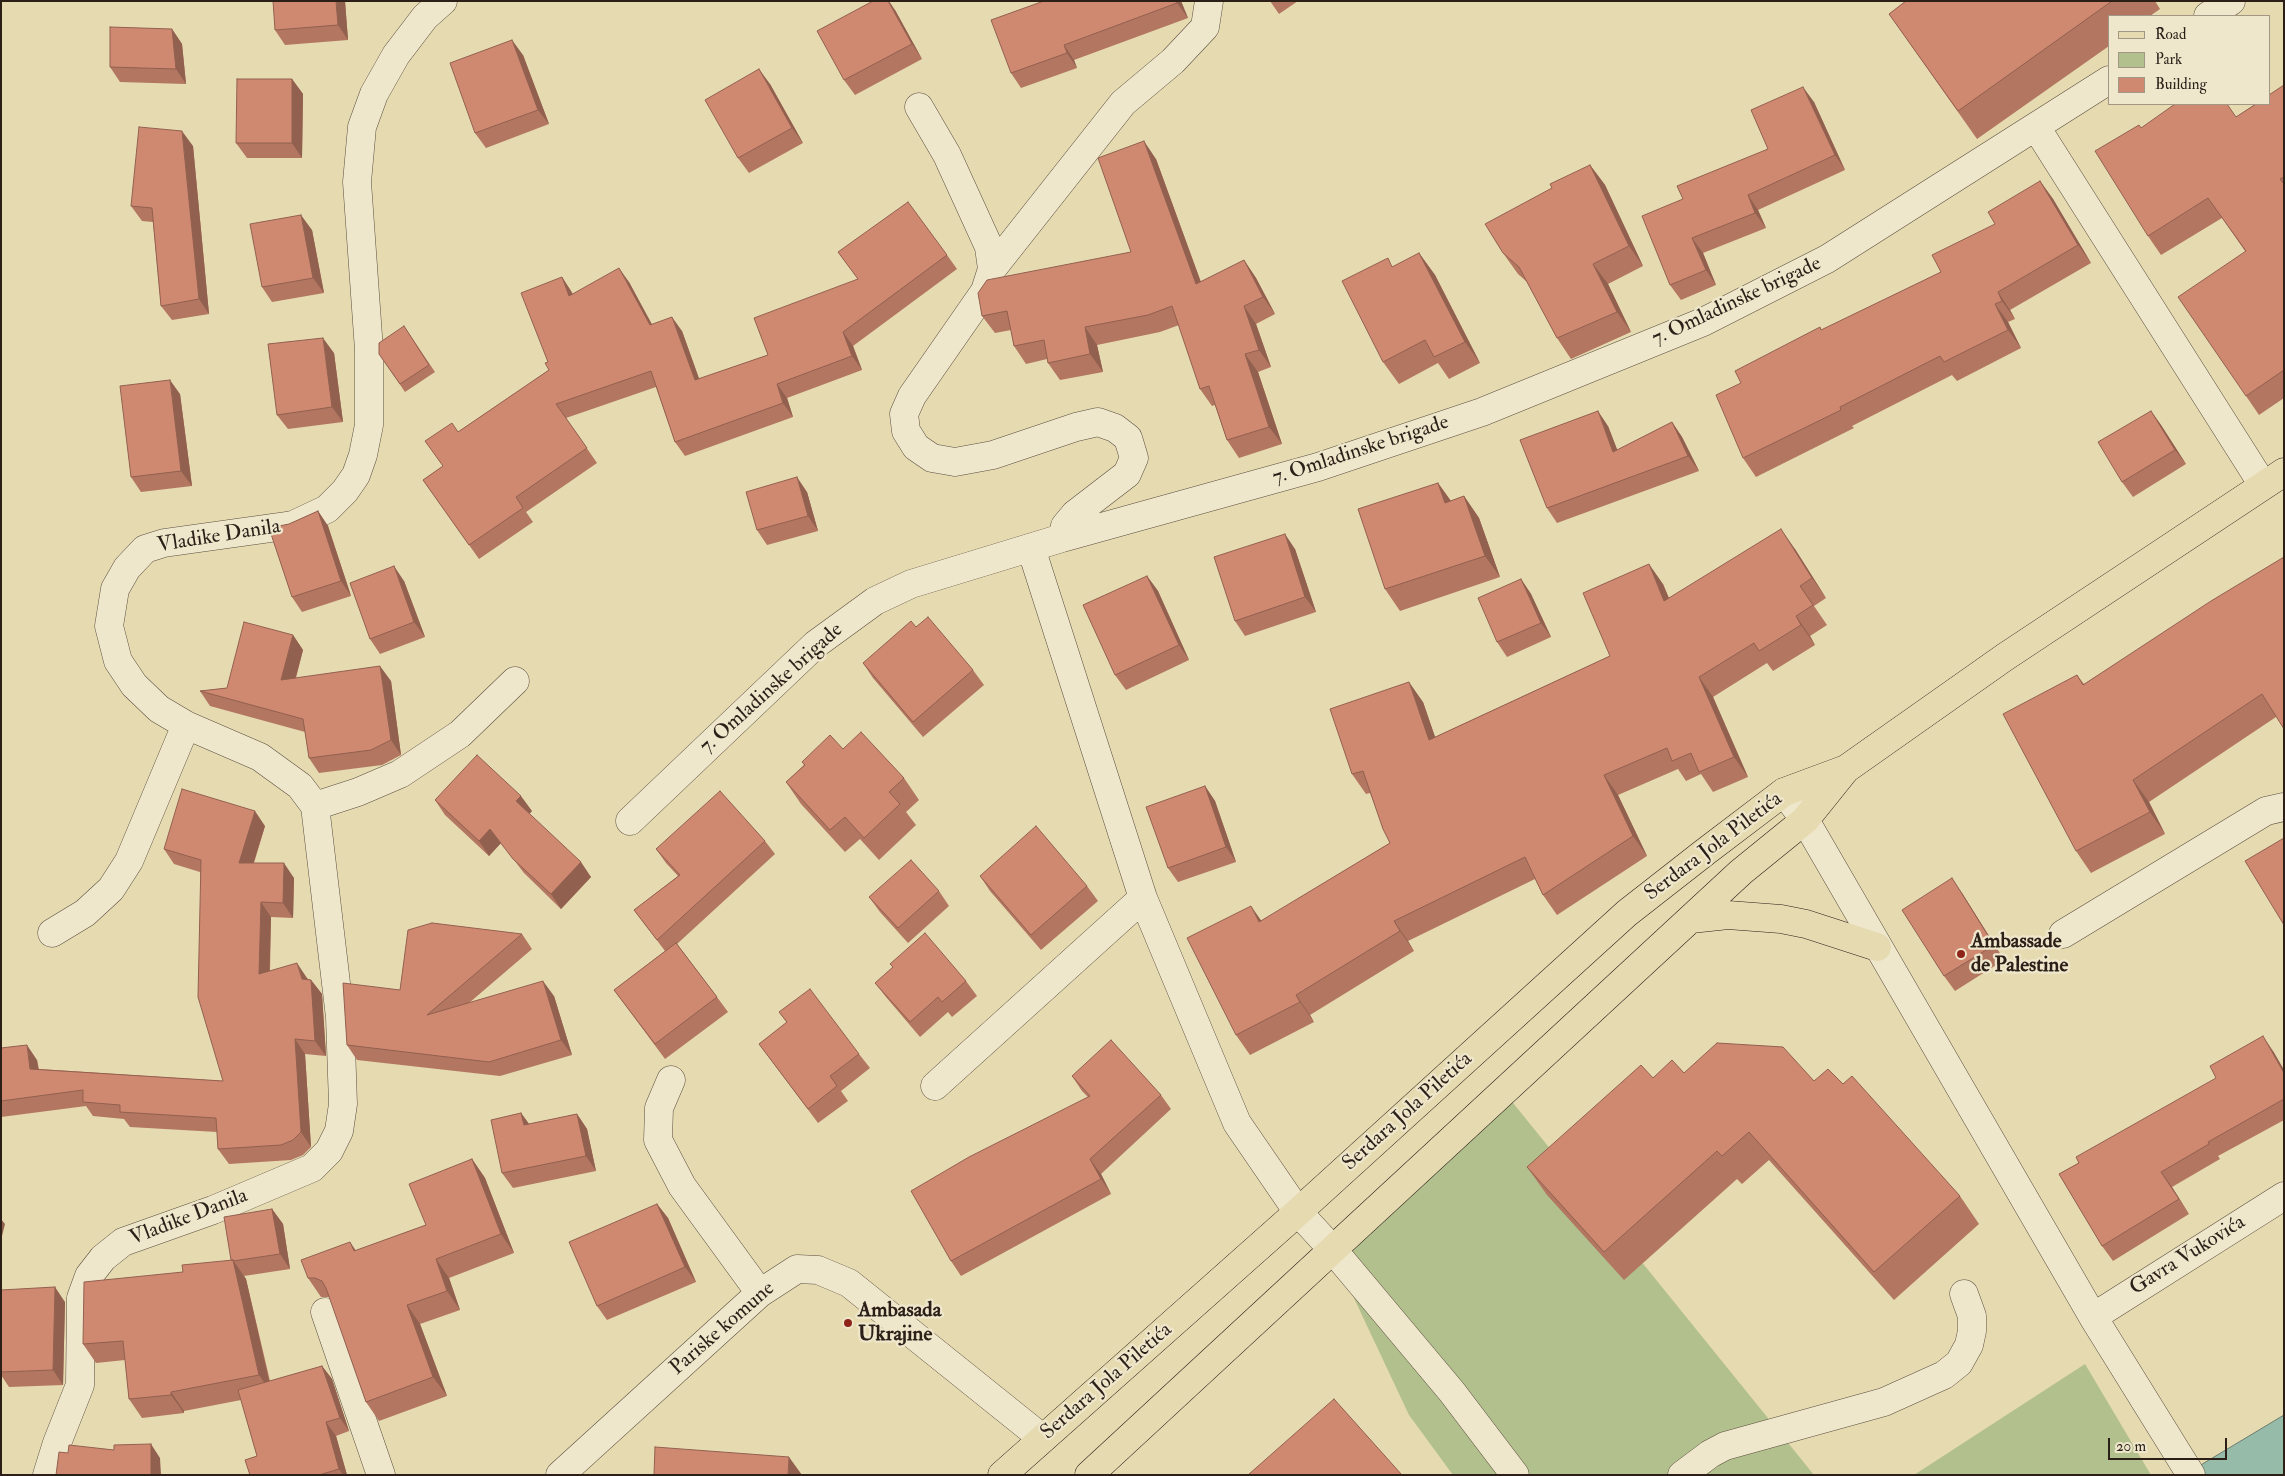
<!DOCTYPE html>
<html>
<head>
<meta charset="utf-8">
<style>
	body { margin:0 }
	#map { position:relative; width:2285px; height:1476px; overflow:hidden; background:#e6dab1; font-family:"IM FELL Double Pica",serif }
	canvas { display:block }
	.frame { position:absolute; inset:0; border:2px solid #2b1f18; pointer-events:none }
	.legend { position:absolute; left:2108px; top:15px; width:162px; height:90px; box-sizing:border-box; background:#efe7cc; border:1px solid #a19784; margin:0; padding:6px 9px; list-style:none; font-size:15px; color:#2b1f18 }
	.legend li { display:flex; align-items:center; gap:10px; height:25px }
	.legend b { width:25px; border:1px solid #a19784 }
	.scale { position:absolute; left:2108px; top:1438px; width:119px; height:22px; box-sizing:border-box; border:2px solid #2b1f18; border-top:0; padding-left:6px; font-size:15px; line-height:18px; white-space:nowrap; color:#2b1f18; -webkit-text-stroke:4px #efe7cc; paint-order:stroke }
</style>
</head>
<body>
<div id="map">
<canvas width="2285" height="1476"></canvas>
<div class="frame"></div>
<ul class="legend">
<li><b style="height:6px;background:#e6dab1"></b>Road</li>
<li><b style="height:14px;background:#b2c08d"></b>Park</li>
<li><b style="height:14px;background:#d08971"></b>Building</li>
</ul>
<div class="scale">20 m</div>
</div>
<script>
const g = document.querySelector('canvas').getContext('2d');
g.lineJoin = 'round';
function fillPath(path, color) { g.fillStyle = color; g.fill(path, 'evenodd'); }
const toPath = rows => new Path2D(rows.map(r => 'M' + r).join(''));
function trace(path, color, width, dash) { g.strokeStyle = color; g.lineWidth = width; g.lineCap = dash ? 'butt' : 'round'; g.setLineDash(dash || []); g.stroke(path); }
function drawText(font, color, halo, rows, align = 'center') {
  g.font = font + ' "IM FELL Double Pica",serif'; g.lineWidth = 4.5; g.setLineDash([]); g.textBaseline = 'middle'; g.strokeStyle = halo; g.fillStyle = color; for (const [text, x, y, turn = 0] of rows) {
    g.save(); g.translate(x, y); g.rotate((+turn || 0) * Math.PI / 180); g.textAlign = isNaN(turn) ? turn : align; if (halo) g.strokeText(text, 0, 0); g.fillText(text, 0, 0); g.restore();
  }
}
fillPath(toPath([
	[1505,1093,1814,1475,1453,1475,1409,1415,1328,1243],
	[2085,1364,2151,1475,1914,1475]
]), '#b2c08d');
const water = toPath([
	[2284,1415,2284,1475,2184,1475,2284,1415]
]);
fillPath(water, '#97bba9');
trace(water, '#6c7d6f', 1);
const minor = toPath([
	[2208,16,2231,1],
	[919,107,947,155,989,247,992,269,985,291,912,396,904,414,906,431,916,447,932,458,955,462,993,455,1076,427,1098,422,1115,428,1128,438,1134,458,1127,474,1075,514,1065,526,1062,538],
	[2036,127,2263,485],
	[992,269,1123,103,1173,61,1205,27,1209,1],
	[1031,548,1143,898,1237,1123,1298,1212,1333,1250,1452,1392,1515,1475],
	[1784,792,1805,820,2093,1317,2191,1475],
	[315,806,358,792,400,774,460,734,515,681],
	[630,821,816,644,875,601,911,584,1062,538,1318,467,1482,412,1703,322,1827,259,2109,80],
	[52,933,85,913,111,889,129,861,186,725],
	[2063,934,2266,811,2284,807],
	[671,1080,659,1108,658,1140,682,1186,760,1293],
	[935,1086,1143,898],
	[325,1312,381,1475],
	[2093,1317,2284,1196],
	[47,1475,57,1443,80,1385,81,1298,89,1276,103,1258,123,1242,213,1210,312,1168,329,1151,339,1131,343,1104,340,1017,315,806,300,786,260,757,186,725,159,709,134,685,118,661,109,626,115,589,127,568,145,549,164,543,293,525,327,509,345,491,356,475,363,455,369,425,369,350,357,182,362,127,374,94,396,55,425,17,443,1],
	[560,1475,760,1293,797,1269,818,1270,849,1283,1042,1438],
	[1682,1475,1710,1454,1725,1446,1884,1402,1944,1375,1959,1363,1969,1345,1972,1331,1972,1316,1964,1294]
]);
const major = toPath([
	[1691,919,1728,915,1781,919,1806,924,1877,947],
	[1002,1475,1298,1212,1627,913,1705,852,1784,792,1846,769,2005,657,2284,472],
	[1089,1475,1741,872,1805,820,1846,769]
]);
trace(minor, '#5a4e3e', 29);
trace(major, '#2b1f18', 29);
trace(minor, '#efe7cc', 28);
trace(major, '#e6dab1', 28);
fillPath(toPath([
	[345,1,348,40,285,45,275,30],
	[1044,1,1181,1,1188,18,1074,60,1077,68,1021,88,1011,73],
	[1270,1,1298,1,1279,14],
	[1906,1,2155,1,2160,9,2150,16,2109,16,2109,46,1977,139,1889,14],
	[895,10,922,59,855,95,844,80],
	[172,29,182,44,186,84,120,82,110,67],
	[523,55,549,124,486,148,475,133],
	[292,79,303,94,302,158,247,158,236,143],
	[770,84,803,143,749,173,738,158],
	[2284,85,2284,398,2259,415,2246,396,2245,251,2222,218,2161,255,2148,236,2141,128,2236,117],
	[1814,102,1845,170,1758,210,1766,228,1703,253,1716,285,1681,300,1670,285,1683,199,1768,149],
	[193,146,209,314,172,320,161,306,153,222,142,221,131,206],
	[1156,159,1201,282,1244,260,1256,278,1275,314,1256,324,1271,367,1258,372,1282,444,1239,458,1227,440,1215,405,1212,406,1200,389,1179,325,1160,332,1097,345,1103,372,1060,380,1048,363,1047,359,1026,364,1014,346,1011,330,995,333,982,316,1131,252],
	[1590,165,1605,185,1643,266,1608,284,1631,332,1571,359,1557,338,1527,282,1518,274,1503,253,1552,188],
	[2040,181,2053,199,2091,263,2010,310,2015,319,2008,322,2021,348,1957,381,1952,375,1852,426,1854,428,1756,477,1743,458,1741,383,1822,330,1941,272,1995,224],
	[312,230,324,293,272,302,262,287],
	[838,252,947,255,957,269,853,346,862,370,787,398,793,417,685,456,675,442,656,387,566,418,597,463,526,512,533,522,479,559,423,480,443,466,458,432,549,370,562,277,571,291,573,294,629,282,651,324,682,331,699,379,768,355,858,279],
	[1419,253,1435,275,1480,363,1449,379,1438,363,1399,384,1383,362],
	[404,326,435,372,405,392,379,354],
	[334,353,343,422,288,429,277,415],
	[180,394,192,486,141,492,131,477],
	[2151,411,2161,425,2186,464,2133,497,2122,482],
	[1672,422,1682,437,1699,471,1557,523,1547,508,1608,426,1617,450],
	[1438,483,1451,501,1464,496,1479,518,1500,577,1400,611,1385,589],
	[807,492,818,531,767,545,757,530],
	[318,511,328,526,351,596,302,612,292,597,289,524],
	[1295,549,1316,612,1245,636,1235,621],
	[1795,549,1826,598,1814,606,1827,625,1810,636,1815,645,1773,671,1767,663,1713,697,1748,777,1713,792,1701,774,1686,781,1678,769,1618,795,1647,856,1557,915,1543,895,1535,879,1408,941,1414,951,1310,1015,1314,1022,1250,1055,1236,1035,1262,921,1390,843,1370,793,1366,794,1352,774,1423,702,1435,737,1610,656,1663,584,1669,598],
	[2284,557,2276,717,2149,802,2165,834,2091,873,2076,851,2077,675,2084,684],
	[1147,576,1158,591,1189,660,1126,690,1115,675],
	[1521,579,1531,594,1551,637,1507,657,1497,642],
	[404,581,425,637,380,654,370,639],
	[916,627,973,670,984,685,923,737,873,678,863,663],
	[293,635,303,650,296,678,391,681,401,755,382,765,319,773,309,758,305,732,210,706,200,691,227,688],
	[843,749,904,778,919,800,906,812,916,825,879,860,860,839,845,852,801,804,786,782,804,765,802,762],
	[1205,786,1215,801,1236,862,1178,882,1168,868],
	[435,800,532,811,529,814,591,877,561,909,524,873,501,843,489,856,445,815],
	[265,826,254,863,294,878,293,918,271,917,270,971,307,978,308,979,311,980,322,994,326,1056,305,1054,311,1147,303,1155,291,1160,229,1164,218,1149,217,1132,130,1127,124,1119,93,1116,86,1106,1,1117,1,1048,37,1060,39,1069,223,1081,200,872,174,864,164,849],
	[765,841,775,854,677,944,717,997,728,1012,665,1059,614,990,665,951,634,910,678,876,666,863,656,849],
	[980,876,1087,886,1098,901,1041,950,990,891],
	[939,891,949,906,908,943,880,912,869,897],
	[1962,893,2004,960,1955,991,1944,976],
	[522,934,532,949,469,1003,554,996,572,1055,500,1076,357,1060,347,1045,400,990],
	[893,967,966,981,977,996,952,1017,948,1012,920,1037,886,997,875,983],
	[779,1012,859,1054,870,1068,841,1091,848,1101,818,1123,759,1044,787,1023],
	[2273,1051,2284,1070,2284,1120,2218,1156,2220,1159,2172,1187,2189,1214,2113,1261,2102,1246,2059,1174],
	[1684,1073,1814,1081,1843,1084,1960,1196,1979,1224,1894,1300,1769,1160,1742,1184,1737,1179,1624,1280,1547,1195,1527,1167,1653,1078],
	[1072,1076,1161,1095,1171,1109,1101,1174,1111,1194,961,1276,951,1261,1088,1097,1082,1091],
	[521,1113,529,1124,577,1114,587,1129,596,1171,513,1188,502,1173],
	[472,1159,485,1178,514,1253,449,1278,460,1310,420,1324,447,1396,379,1421,366,1402,330,1297,321,1297,308,1278,356,1251,426,1225],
	[657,1204,668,1218,696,1282,607,1320,597,1306],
	[272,1209,283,1224,290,1269,244,1276,246,1279,270,1381,322,1366,332,1379,349,1431,336,1436,347,1475,250,1475,257,1456,241,1400,184,1411,184,1413,142,1418,129,1399,125,1360,96,1363,83,1344,183,1272,231,1260],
	[1,1290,65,1302,63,1385,9,1387,1,1375]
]), '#b37661');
fillPath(toPath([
	[336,1,345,1,348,40,338,25],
	[888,1,889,1,895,10,922,59,912,44],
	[1176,1,1181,1,1188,18,1177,3],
	[172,29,182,44,186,84,176,69],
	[512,40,523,55,549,124,538,110],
	[1064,45,1074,60,1077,68,1067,53],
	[759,69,770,84,803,143,792,128],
	[292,79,303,94,302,158,292,143],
	[1803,87,1814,102,1845,170,1835,155],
	[182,131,193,146,209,314,199,299],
	[1144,141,1156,159,1208,302,1196,284],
	[1590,165,1605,185,1643,266,1629,246],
	[2040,181,2053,199,2091,263,2078,245],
	[1748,195,1758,210,1766,228,1755,213],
	[301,215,312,230,324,293,313,278],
	[1692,238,1703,253,1716,285,1706,270],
	[1419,253,1435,275,1480,363,1465,342],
	[1244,260,1256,278,1275,314,1263,297],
	[1593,264,1608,284,1631,332,1617,312],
	[619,268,629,282,660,339,650,325],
	[562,277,571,291,579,311,569,296],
	[1998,292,2010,310,2015,319,2002,301],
	[1995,304,2008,322,2021,348,2008,330],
	[1244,306,1256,324,1271,367,1259,350],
	[672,317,682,331,705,395,695,380],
	[1085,327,1097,345,1103,372,1090,354],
	[843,332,853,346,862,370,852,356],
	[323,338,334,353,343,422,332,407],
	[1245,354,1258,372,1282,444,1269,427],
	[170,380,180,394,192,486,181,471],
	[777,384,787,398,793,417,783,403],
	[1598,411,1608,426,1624,467,1613,452],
	[2151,411,2161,425,2186,464,2175,450],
	[1672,422,1682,437,1699,471,1688,456],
	[797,477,807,492,818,531,808,516],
	[1438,483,1453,504,1445,503],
	[1464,496,1479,518,1500,577,1485,556],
	[318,511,328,526,351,596,341,581],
	[1781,529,1795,549,1826,598,1812,578],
	[1285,534,1295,549,1316,612,1305,597],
	[1649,564,1663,584,1678,621,1664,601],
	[394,566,404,581,425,637,414,622],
	[1147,576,1158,591,1189,660,1179,645],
	[1521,579,1531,594,1551,637,1541,623],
	[1796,616,1810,636,1815,645,1801,625],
	[293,635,303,650,291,695,281,680],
	[380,666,391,681,401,755,391,740],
	[1699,677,1713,697,1748,777,1734,757],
	[1409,682,1423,702,1443,760,1429,740],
	[1604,775,1618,795,1647,856,1633,836],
	[2133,780,2149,802,2165,834,2150,812],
	[1205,786,1215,801,1236,862,1226,847],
	[521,796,532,811,527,816,516,801],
	[255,811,265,826,249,877,239,863],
	[490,829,501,843,489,856,479,841],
	[581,862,591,877,561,909,551,894],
	[284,863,294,878,293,918,283,903],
	[1952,878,1962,893,2004,960,1994,945],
	[261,902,271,917,269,989,259,974],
	[1251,906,1265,926,1259,922],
	[1394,921,1408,941,1414,951,1400,931],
	[297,963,307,978,312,993,311,980,322,994,326,1056,315,1041,302,979],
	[543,981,554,996,572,1055,561,1040],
	[1296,995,1310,1015,1314,1022,1300,1002],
	[2263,1036,2273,1051,2284,1070,2284,1073],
	[295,1039,305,1054,311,1147,301,1132],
	[27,1045,37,1060,40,1084,30,1069],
	[521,1113,532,1128,524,1125],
	[577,1114,587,1129,596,1171,586,1156],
	[472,1159,485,1178,514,1253,501,1234],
	[1090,1159,1101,1174,1111,1194,1101,1179],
	[2161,1172,2172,1187,2189,1214],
	[657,1204,668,1218,696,1282,685,1267],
	[272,1209,283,1224,290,1269,280,1254],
	[1,1219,5,1224,1,1240],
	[350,1242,363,1261,354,1251],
	[436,1259,449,1278,460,1310,447,1291],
	[233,1260,246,1279,272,1394,259,1375],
	[55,1287,65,1302,63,1385,53,1370],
	[407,1305,420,1324,447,1396,433,1377],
	[322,1366,332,1379,349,1431,340,1418],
	[171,1392,184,1411,184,1413,171,1395],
	[326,1422,336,1436,347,1475,343,1475,339,1469],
	[151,1444,160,1458,161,1475,151,1475],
	[789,1457,802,1475,788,1475]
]), '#92604f');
const building = toPath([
	[273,1,336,1,338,25,275,30,273,1],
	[873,1,888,1,912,44,844,80,817,31,873,1],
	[1044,1,1176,1,1177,3,1064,45,1067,53,1011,73,991,20,1044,1],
	[1906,1,2112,1,1958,111,1889,14,1906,1],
	[110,27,172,29,176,69,110,67,110,27],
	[512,40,538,110,475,133,450,63,512,40],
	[759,69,792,128,738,158,705,100,759,69],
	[237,79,292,79,292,143,236,143,237,79],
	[2284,85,2284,177,2280,179,2284,184,2284,370,2246,396,2178,297,2246,251,2208,198,2148,236,2095,151,2139,125,2141,128,2175,104,2227,104,2236,117,2256,104,2269,104,2269,95,2284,85],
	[1803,87,1835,155,1748,195,1755,213,1692,238,1706,270,1670,285,1642,216,1683,199,1677,186,1768,149,1751,110,1803,87],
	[139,127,182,131,199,299,161,306,152,208,131,206,139,127],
	[1144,141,1196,284,1244,260,1263,297,1244,306,1259,350,1245,354,1269,427,1227,440,1209,386,1200,389,1172,306,1148,315,1085,327,1090,354,1048,363,1044,340,1014,346,1007,311,982,316,978,293,987,280,1131,252,1098,158,1144,141],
	[1590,165,1629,246,1593,264,1617,312,1557,338,1519,267,1503,253,1485,224,1552,188,1550,184,1590,165],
	[2040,181,2078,245,1998,292,2002,301,1995,304,2008,330,1944,362,1940,356,1840,407,1841,410,1743,458,1716,395,1741,383,1735,371,1820,327,1821,330,1941,272,1932,255,1995,224,1988,212,2040,181],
	[908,202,947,255,843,332,852,356,777,384,783,403,675,442,651,371,556,404,587,448,516,497,523,508,469,545,423,480,443,466,425,441,452,423,458,432,549,370,545,363,548,362,521,293,562,277,569,296,619,268,650,325,672,317,695,380,768,355,754,318,858,279,838,252,908,202],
	[301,215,313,278,262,287,250,224,301,215],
	[1419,253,1465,342,1434,357,1425,340,1383,362,1342,281,1388,258,1392,267,1419,253],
	[404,326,429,365,400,384,379,354,379,343,404,326],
	[323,338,332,407,277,415,268,344,323,338],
	[170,380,181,471,131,477,120,386,170,380],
	[1598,411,1613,452,1672,422,1688,456,1547,508,1520,440,1598,411],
	[2151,411,2175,450,2122,482,2098,442,2151,411],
	[797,477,808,516,757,530,746,492,797,477],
	[1438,483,1445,503,1464,496,1485,556,1385,589,1358,509,1438,483],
	[318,511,341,581,292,597,269,528,289,524,318,511],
	[1781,529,1812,578,1800,586,1813,605,1796,616,1801,625,1759,651,1754,643,1699,677,1734,757,1699,772,1691,753,1672,761,1667,748,1604,775,1633,836,1543,895,1525,857,1394,921,1400,931,1296,995,1300,1002,1236,1035,1187,938,1251,906,1259,922,1390,843,1383,829,1363,771,1352,774,1330,709,1409,682,1429,740,1610,656,1583,593,1649,564,1664,601,1781,529],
	[1285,534,1305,597,1235,621,1214,557,1285,534],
	[2284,557,2284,729,2262,694,2133,780,2150,812,2076,851,2003,714,2077,675,2083,685,2211,601,2284,557],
	[394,566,414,622,370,639,350,583,394,566],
	[1147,576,1179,645,1115,675,1083,605,1147,576],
	[1521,579,1541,623,1497,642,1478,598,1521,579],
	[928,617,973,670,913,722,863,663,911,621,916,627,928,617],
	[244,622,293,635,281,680,380,666,391,740,371,750,309,758,303,719,200,691,227,688,244,622],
	[861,732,904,778,889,792,900,804,864,838,845,817,830,830,786,782,805,765,802,762,830,735,843,749,861,732],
	[477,755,521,796,516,801,581,862,551,894,513,859,490,829,479,841,435,800,477,755],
	[1205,786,1226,847,1168,868,1146,807,1205,786],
	[182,789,255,811,239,863,284,863,283,903,261,902,259,974,297,963,302,979,311,980,315,1041,295,1039,301,1132,293,1140,281,1145,218,1149,216,1118,120,1112,120,1105,83,1102,83,1090,1,1101,1,1048,27,1045,30,1069,223,1081,198,997,201,860,164,849,182,789],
	[720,791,765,841,657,940,634,910,680,875,656,849,720,791],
	[1036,826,1087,886,1031,935,980,876,1036,826],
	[2284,838,2284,925,2245,861,2284,838],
	[911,860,939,891,898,928,869,897,911,860],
	[1952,878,1994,945,1944,976,1902,910,1952,878],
	[432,923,522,934,427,1015,543,981,561,1040,489,1062,347,1045,343,983,400,990,408,930,432,923],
	[925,933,966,981,942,1002,938,997,910,1022,875,983,893,967,890,964,925,933],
	[676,943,717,997,655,1044,614,990,676,943],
	[810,989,859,1054,830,1076,837,1086,808,1109,759,1044,787,1022,779,1012,810,989],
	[2263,1036,2284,1073,2284,1099,2208,1142,2209,1144,2161,1172,2179,1199,2102,1246,2059,1174,2079,1163,2076,1157,2216,1078,2210,1066,2263,1036],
	[1111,1040,1161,1095,1090,1159,1101,1179,951,1261,911,1191,969,1157,1090,1096,1072,1076,1111,1040],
	[1717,1043,1783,1047,1814,1081,1828,1069,1843,1084,1852,1076,1960,1196,1874,1272,1749,1132,1722,1156,1717,1151,1604,1252,1527,1167,1641,1065,1653,1078,1672,1060,1684,1073,1717,1043],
	[521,1113,524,1125,577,1114,586,1156,502,1173,491,1120,521,1113],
	[472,1159,501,1234,436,1259,447,1291,407,1305,433,1377,366,1402,326,1288,322,1281,315,1278,308,1278,301,1260,350,1242,354,1251,426,1225,409,1184,472,1159],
	[657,1204,685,1267,597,1306,569,1242,657,1204],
	[272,1209,280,1254,233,1261,233,1260,231,1260,224,1217,272,1209],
	[233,1260,259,1375,171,1392,171,1395,129,1399,123,1341,83,1344,84,1282,183,1272,182,1265,233,1260],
	[55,1287,53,1370,1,1372,1,1290,55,1287],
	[322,1366,340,1418,326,1422,339,1469,319,1475,250,1475,245,1460,257,1456,238,1390,322,1366],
	[1334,1399,1402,1475,1248,1475,1334,1399],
	[151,1444,151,1475,56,1475,59,1452,68,1453,69,1445,114,1450,114,1445,151,1444],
	[655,1447,789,1457,788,1475,654,1475,655,1447]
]);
fillPath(building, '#d08971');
trace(building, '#92604f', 1);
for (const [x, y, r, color] of [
	[1961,954,5,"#8f2418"],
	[848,1323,5,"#8f2418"]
]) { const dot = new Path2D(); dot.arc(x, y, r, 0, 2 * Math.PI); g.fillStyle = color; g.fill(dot); trace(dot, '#efe7cc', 2); }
drawText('21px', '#2b1f18', '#efe7cc', [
	["7. Omladinske brigade",1737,302,-25],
	["7. Omladinske brigade",1361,451,-18],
	["Vladike Danila",219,537,-9],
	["7. Omladinske brigade",772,689,-42],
	["Serdara Jola Piletića",1714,847,-37],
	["Serdara Jola Piletića",1408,1112,-42],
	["Vladike Danila",189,1218,-21],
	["Gavra Vukovića",2188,1256,-32],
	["Pariske komune",723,1329,-41],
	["Serdara Jola Piletića",1107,1382,-41]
]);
drawText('bold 21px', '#2b1f18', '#efe7cc', [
	["Ambassade",1971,942],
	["de Palestine",1971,966],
	["Ambasada",858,1311],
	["Ukrajine",858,1335]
], 'left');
</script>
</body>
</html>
